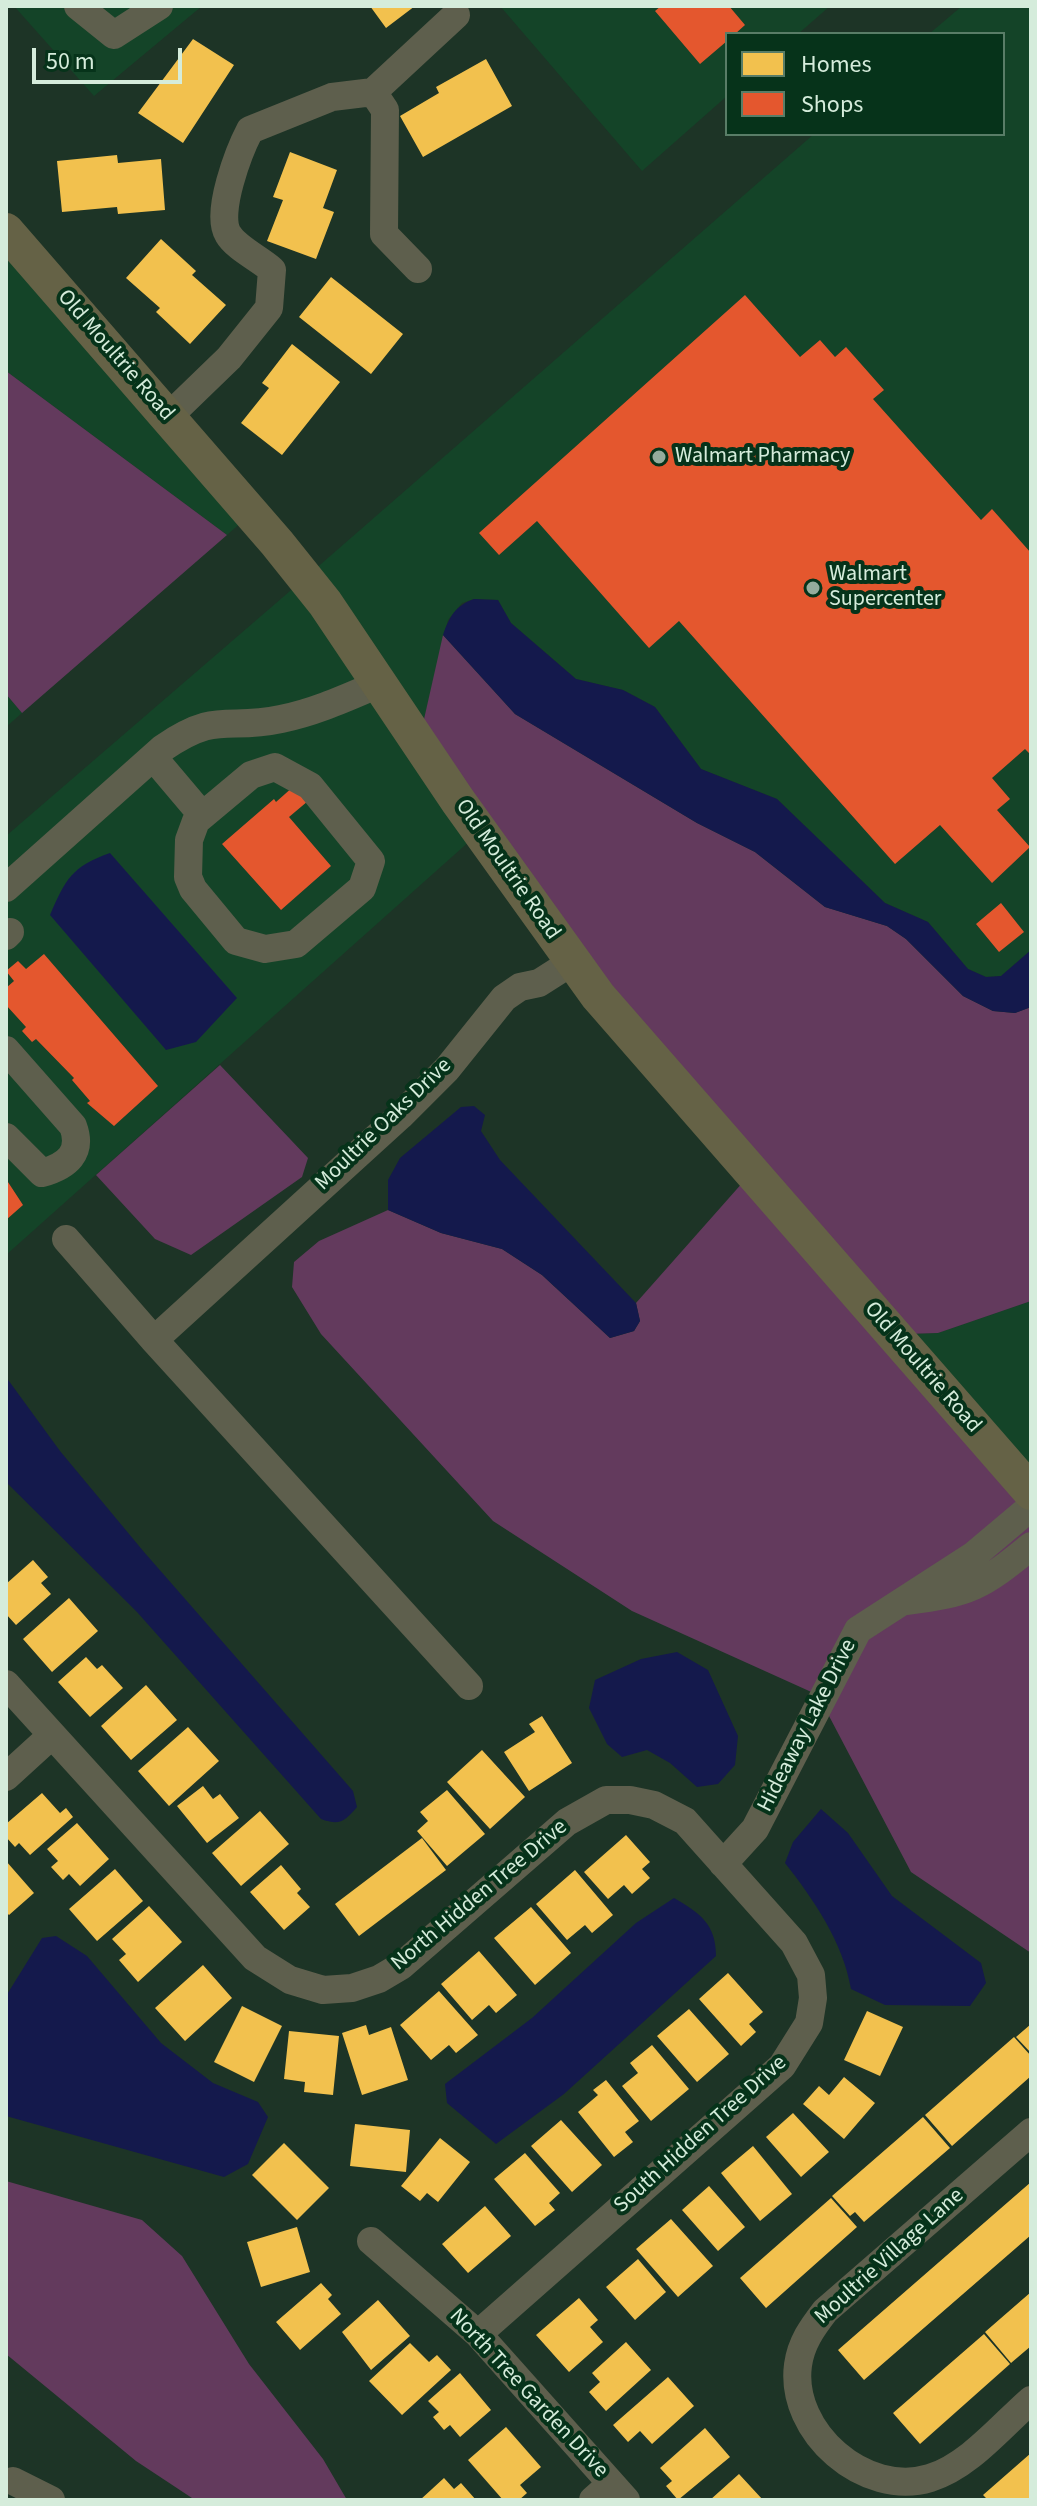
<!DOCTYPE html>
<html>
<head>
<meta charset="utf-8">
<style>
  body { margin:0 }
  #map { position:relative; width:1037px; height:2506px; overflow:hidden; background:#1d3426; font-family:"Source Sans 3",sans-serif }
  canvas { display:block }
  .frame { position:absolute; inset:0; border:8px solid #d5ecdb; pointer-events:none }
  .legend { position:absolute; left:725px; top:32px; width:280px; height:104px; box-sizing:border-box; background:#06331a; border:2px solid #597d67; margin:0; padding:10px 14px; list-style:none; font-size:24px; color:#d5ecdb }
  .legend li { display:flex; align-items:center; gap:16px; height:40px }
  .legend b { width:40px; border:2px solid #597d67 }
  .scale { position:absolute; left:32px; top:48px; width:150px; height:36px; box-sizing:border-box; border:4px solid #d5ecdb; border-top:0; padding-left:10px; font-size:24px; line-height:28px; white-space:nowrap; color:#d5ecdb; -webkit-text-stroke:6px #06331a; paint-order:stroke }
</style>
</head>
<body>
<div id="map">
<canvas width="1037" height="2506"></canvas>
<div class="frame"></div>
<ul class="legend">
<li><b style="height:22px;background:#f2c14e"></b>Homes</li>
<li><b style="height:22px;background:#e4572e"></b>Shops</li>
</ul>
<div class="scale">50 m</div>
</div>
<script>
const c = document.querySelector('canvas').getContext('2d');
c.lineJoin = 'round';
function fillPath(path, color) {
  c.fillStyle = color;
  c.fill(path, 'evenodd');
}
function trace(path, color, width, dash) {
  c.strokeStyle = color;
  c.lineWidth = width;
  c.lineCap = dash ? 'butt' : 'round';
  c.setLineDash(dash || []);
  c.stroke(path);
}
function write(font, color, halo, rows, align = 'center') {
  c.font = font + ' "Source Sans 3",sans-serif';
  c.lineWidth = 8;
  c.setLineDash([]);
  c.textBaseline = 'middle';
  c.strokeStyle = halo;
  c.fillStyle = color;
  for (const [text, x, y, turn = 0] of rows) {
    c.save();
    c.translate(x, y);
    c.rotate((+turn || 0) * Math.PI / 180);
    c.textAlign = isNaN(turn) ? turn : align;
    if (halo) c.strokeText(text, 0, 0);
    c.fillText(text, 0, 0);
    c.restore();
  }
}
const built = new Path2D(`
  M14,6H202L94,96Z
  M500,6H830L798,34H727V96L642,171Z
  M962,6H1031V950L1001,976L986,977L968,969L928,922L885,903L777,799L701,769L655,707L623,690L576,679L511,623L498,600L474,599L462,603L448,620L422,728L313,571L814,134H1003V34H929Z
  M6,246L244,520L227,535L6,371Z
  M297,585L472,839L6,1255V836Z
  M6,694L22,713L6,727Z
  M1031,1301V1477L906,1334L938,1333Z`);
const green = new Path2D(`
  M6,371L227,535L22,713L6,694Z
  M443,635L515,714L697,823L755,852L825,907L887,926L906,939L963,996L993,1011L1015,1013L1031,1007V1301L938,1333L906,1334L661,1055L422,728Z
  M220,1065L308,1158L302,1177L191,1255L155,1239L96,1175Z
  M744,1181L1031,1507V1953L911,1872L818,1695L632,1611L493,1521L321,1334L292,1287L294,1262L319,1241L388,1210L441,1233L502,1249L542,1275L610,1338L634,1331L640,1321L636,1303Z
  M6,2181L142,2220L182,2256L249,2364L323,2459L347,2500H195L136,2461L6,2354Z`);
const water = new Path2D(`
  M474,599L498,600L511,623L576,679L623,690L655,707L701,769L777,799L885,903L928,922L968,969L986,977L1001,976L1031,950V1007L1015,1013L993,1011L963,996L906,939L887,926L825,907L755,852L697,823L515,714L443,635C449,617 456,605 474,599Z
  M110,853L237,998L196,1042L166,1050L50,915C66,879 71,867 110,853Z
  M474,1106L485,1115L481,1131L500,1160L636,1303L640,1321L634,1331L610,1338L542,1275L502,1249L441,1233L388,1210V1180L400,1158L461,1107Z
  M6,1377L60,1451L144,1552L353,1791L357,1807C345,1821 340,1826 321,1819L137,1612L6,1482Z
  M677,1652L708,1670L738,1736L735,1765L718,1784L697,1787L670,1763L647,1750L622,1757L607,1744L589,1708L595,1680L641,1659Z
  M821,1809L848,1833L892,1896L981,1963L986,1983L970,2006L885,2005L851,1989C843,1942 814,1900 785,1863L793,1842Z
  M674,1898C700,1913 716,1924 716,1956L564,2094L496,2144L447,2103L445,2084L532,2018L636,1923Z
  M56,1936L87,1956L161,2043L213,2083L258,2102L268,2117L248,2164L224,2177L6,2116V1996L42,1938Z`);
const homes = new Path2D(`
  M370,6H415L386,28Z
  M193,39L234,65L183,143L138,113Z
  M486,59L512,106L423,157L400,116L439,93L436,87Z
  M290,152L337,170L323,208L334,212L316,259L267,241L283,200L273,197Z
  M117,155L118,163L161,159L165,210L118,214L117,207L62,212L57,161Z
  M161,239L196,271L192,275L226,305L190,344L156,312L160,308L126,278Z
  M331,277L403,334L371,374L299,317Z
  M292,344L340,382L282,455L241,423L269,388L262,383Z
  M33,1560L48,1577L41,1583L51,1594L16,1625L6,1614V1584Z
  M69,1598L98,1631L52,1672L23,1639Z
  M86,1657L97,1669L102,1665L123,1688L90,1717L58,1682Z
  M146,1685L177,1720L131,1760L101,1726Z
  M542,1716L572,1763L529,1791L504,1752L535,1732L529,1724Z
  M188,1727L219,1761L169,1806L138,1771Z
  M482,1750L525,1797L490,1829L447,1782Z
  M203,1786L213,1799L220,1794L239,1818L207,1843L177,1806Z
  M447,1790L485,1834L447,1866L417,1831L428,1821L420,1812Z
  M42,1793L60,1813L66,1808L73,1817L30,1855L19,1843L15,1847L6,1837V1824Z
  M260,1811L289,1844L241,1886L212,1853Z
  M77,1823L109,1859L80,1886L69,1874L63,1880L51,1867L58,1861L47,1849Z
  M626,1835L650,1862L642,1869L650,1878L632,1894L624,1885L608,1899L584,1872Z
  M422,1838L446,1870L359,1936L335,1904Z
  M6,1861L34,1893L9,1915L6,1912Z
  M281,1865L301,1889L297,1893L310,1907L284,1930L250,1892Z
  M115,1869L143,1901L97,1941L69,1909Z
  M575,1870L613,1915L592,1933L585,1925L567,1940L536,1904Z
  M149,1906L182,1942L138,1982L119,1960L126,1954L112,1939Z
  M531,1907L571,1953L535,1985L494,1938Z
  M479,1951L517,1995L496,2013L489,2005L472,2020L441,1984Z
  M203,1965L232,1998L185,2041L155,2008Z
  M728,1973L763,2012L749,2024L756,2032L741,2046L699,1999Z
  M439,1991L478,2035L456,2053L449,2045L431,2060L400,2025Z
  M242,2006L282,2026L254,2082L214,2062Z
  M689,2009L729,2054L697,2082L657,2036Z
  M867,2011L903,2027L880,2076L844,2060Z
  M1031,2024V2053L1016,2037Z
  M366,2025L369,2035L391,2027L408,2080L362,2095L342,2033Z
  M289,2031L339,2036L333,2095L304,2092L305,2082L284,2079Z
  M1014,2037L1031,2056V2076L952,2146L925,2115Z
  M652,2045L689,2089L651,2121L622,2086L638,2073L630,2063Z
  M844,2077L875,2103L844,2139L803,2104L819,2086L829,2095Z
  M606,2080L639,2121L625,2132L633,2142L614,2157L578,2112L598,2095L593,2090Z
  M793,2113L829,2152L801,2177L766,2137Z
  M923,2117L950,2148L864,2222L855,2212L850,2216L832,2196Z
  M561,2120L602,2165L572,2192L531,2146Z
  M355,2124L410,2130L406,2172L350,2166Z
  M440,2138L470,2162L438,2202L427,2193L420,2201L401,2186Z
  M284,2143L329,2188L297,2220L252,2175Z
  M753,2146L792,2194L760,2221L721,2173Z
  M525,2153L560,2193L549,2203L555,2210L535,2226L494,2179Z
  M1031,2182V2235L864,2380L838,2350Z
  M709,2186L745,2227L718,2251L682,2210Z
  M831,2198L857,2227L766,2308L740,2278Z
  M485,2206L511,2236L468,2273L442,2244Z
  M671,2219L713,2266L678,2297L636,2249Z
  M297,2227L310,2272L261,2287L247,2242Z
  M638,2259L666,2292L635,2320L606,2287Z
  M321,2283L332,2295L328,2299L341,2314L300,2350L276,2322Z
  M1031,2292V2346L1011,2363L985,2332Z
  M579,2298L598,2320L590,2327L603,2342L569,2372L536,2335Z
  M378,2300L410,2336L371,2370L342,2332Z
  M984,2334L1010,2364L920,2444L893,2413Z
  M626,2342L651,2370L606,2411L589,2392L600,2382L592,2373Z
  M410,2343L429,2362L437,2355L451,2370L402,2415L369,2381Z
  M460,2373L491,2410L460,2437L450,2425L444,2430L433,2417L439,2412L428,2401Z
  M668,2377L694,2406L652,2444L640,2431L628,2442L613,2425Z
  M506,2427L541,2467L520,2485L527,2493L519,2500H503L468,2460Z
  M705,2428L730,2457L678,2500L666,2486L672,2481L660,2468Z
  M1031,2453V2500H988L983,2495Z
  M739,2474L763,2500H710Z
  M444,2478L454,2489L461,2483L476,2500H420Z`);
const shops = new Path2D(`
  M661,6H729L745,25L735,34H727V41L700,64L655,11Z
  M745,295L800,357L820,340L835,357L846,347L884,390L873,399L981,520L992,509L1031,553V755L1025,749L992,778L1010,799L997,810L1030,847L992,883L940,825L895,864L679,621L649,648L537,521L499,555L479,533Z
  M294,786L308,801L289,817L331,866L281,910L222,844L274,799L276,802Z
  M1001,903L1024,932L999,952L976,924Z
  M44,954L158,1086L114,1126L87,1103L90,1101L72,1080L74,1078L36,1039L32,1042L22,1031L26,1027L6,1005V988L14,981L6,971L18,961L26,969Z
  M6,1179L23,1205L6,1220Z`);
const minor = new Path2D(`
  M78,6L114,35L159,6
  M373,92L456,15
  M168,417L229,358L269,308L272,270C260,259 236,248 228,234C215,213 239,151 250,130L332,97L373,92L385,110L384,234L418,269
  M153,757L202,815
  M275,767L310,786L371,861L362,888L296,944L265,949L236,941L193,889L188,877L189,840L196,821L251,775Z
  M6,888L163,748C219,710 226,731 281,719C316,712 348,697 381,683
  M6,936L10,932
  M6,1050L73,1126C83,1153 67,1166 42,1173L6,1137
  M66,1239L154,1340
  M906,1601C970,1593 981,1587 1031,1546
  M6,1684L255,1958L290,1980L323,1990L352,1988L379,1979L401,1966L567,1822L606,1800H630L654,1805L685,1821L794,1943L811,1975L813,1998L809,2023L782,2066L478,2334
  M469,1686L154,1340L400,1116L447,1069L504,998L520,987L539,983L572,962
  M6,1777L52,1735
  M723,1864L755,1829L858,1630L974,1555L1031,1507
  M1031,2132L825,2311C812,2328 801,2343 798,2365C789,2432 865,2498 930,2478C969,2466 1001,2426 1031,2400
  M371,2241L478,2334L626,2500
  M13,2481L51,2500
  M593,2500L611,2484`);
const major = new Path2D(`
  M6,231L277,543L325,603L458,801L598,996L1031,1492`);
const markers = [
  [659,457,8,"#95ac9c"],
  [813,588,8,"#95ac9c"]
];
const streetNames = [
  ["Old Moultrie Road",115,356,49],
  ["Old Moultrie Road",507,870,55],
  ["Moultrie Oaks Drive",384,1125,-44],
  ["Old Moultrie Road",922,1368,49],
  ["Hideaway Lake Drive",808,1726,-63],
  ["North Hidden Tree Drive",480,1896,-40],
  ["South Hidden Tree Drive",701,2135,-42],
  ["Moultrie Village Lane",890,2257,-42],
  ["North Tree Garden Drive",528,2394,47]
];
const poiNames = [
  ["Walmart Pharmacy",675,457],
  ["Walmart",829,575],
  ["Supercenter",829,600]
];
fillPath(built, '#144428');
fillPath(green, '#633a5d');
fillPath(water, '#14194c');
fillPath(homes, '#f2c14e');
fillPath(shops, '#e4572e');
trace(minor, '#5e5f4d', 28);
trace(major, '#656246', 36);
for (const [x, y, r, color] of markers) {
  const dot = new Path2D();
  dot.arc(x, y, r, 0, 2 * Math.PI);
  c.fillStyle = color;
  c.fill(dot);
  trace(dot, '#06331a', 3);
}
write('22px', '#d5ecdb', '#06331a', streetNames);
write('22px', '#d5ecdb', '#06331a', poiNames, 'left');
</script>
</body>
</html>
